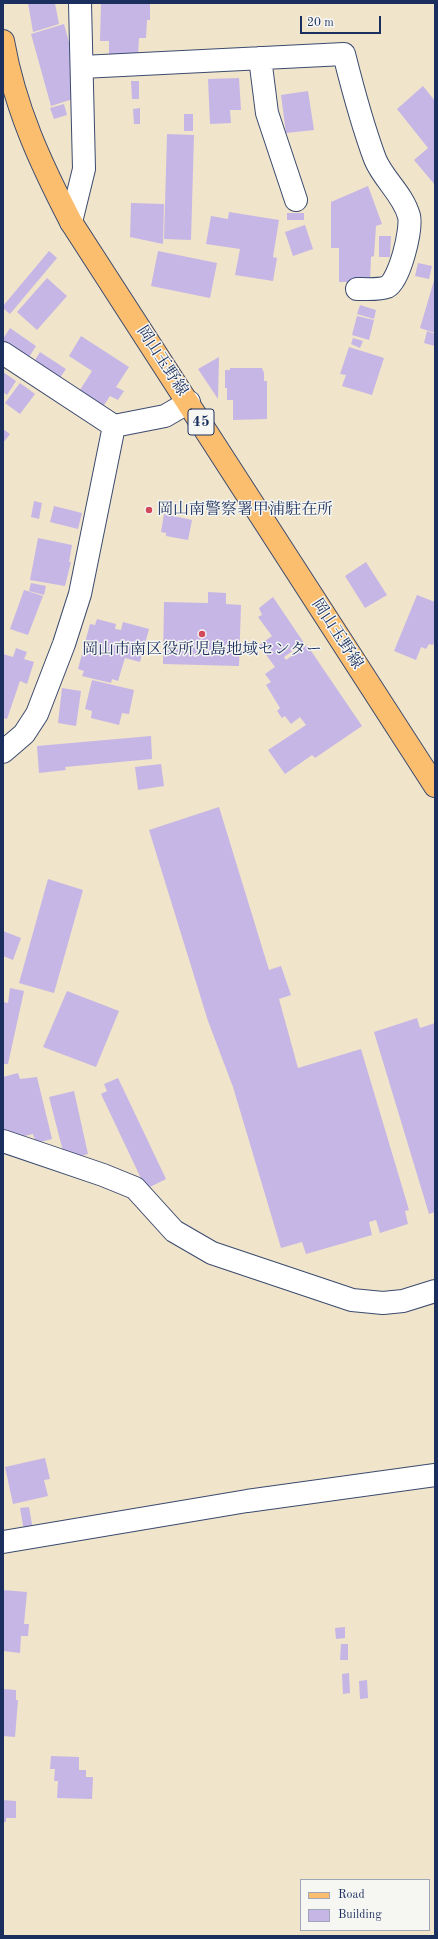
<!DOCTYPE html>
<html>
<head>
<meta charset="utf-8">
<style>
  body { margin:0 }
  #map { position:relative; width:438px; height:1939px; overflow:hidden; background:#f0e4ca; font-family:"Old Standard TT",serif }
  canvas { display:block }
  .frame { position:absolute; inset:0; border:4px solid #1b2f5e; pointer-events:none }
  .legend { position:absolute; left:300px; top:1879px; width:130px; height:52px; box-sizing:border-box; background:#f6f6f2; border:1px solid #9ea6b7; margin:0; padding:5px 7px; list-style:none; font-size:12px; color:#1b2f5e }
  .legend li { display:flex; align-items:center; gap:8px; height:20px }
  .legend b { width:20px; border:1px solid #9ea6b7 }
  .scale { position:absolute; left:300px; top:16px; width:81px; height:18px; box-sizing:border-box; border:2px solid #1b2f5e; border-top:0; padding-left:5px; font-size:12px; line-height:14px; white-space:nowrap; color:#1b2f5e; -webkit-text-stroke:3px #f6f6f2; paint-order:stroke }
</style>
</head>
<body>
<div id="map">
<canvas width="438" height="1939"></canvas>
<div class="frame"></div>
<ul class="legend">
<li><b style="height:5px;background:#fbbe6e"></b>Road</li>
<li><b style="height:11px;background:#c6b6e6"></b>Building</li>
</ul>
<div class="scale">20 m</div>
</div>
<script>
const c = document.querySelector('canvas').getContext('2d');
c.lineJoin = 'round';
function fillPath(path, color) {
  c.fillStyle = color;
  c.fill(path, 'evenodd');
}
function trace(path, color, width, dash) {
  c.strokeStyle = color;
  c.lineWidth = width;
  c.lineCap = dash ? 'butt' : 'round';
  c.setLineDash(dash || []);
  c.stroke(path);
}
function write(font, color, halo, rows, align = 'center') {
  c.font = font + ' "Old Standard TT","Noto Serif JP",serif';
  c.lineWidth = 3;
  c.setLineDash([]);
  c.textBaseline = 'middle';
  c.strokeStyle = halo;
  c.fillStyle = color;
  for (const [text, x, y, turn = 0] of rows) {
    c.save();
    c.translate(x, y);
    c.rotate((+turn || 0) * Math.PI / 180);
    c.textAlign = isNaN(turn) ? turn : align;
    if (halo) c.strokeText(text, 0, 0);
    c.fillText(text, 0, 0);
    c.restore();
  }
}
const building = new Path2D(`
  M28,3H55L59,24L33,32Z
  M101,3H150V20H147L146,38H139L138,55L109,54V41H100Z
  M64,24L75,64L76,98L51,106L31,34Z
  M239,78L241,110H230L231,123L210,124L208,79Z
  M131,81H139V99H132Z
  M423,86L435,101V185L414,160L428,148L397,109Z
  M308,91L314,130L286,133L281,95Z
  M64,104L67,115L54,119L50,108Z
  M140,108V124H134L133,109Z
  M184,114H193V131H184Z
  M167,134L194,135L191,240L164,239Z
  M368,186L382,224L376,226L374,256L371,257L370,282H339V248H331V202Z
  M131,203L164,204L163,244L130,237Z
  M229,212L279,220L273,257L277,258L273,281L235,275L240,249L206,244L211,216L228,219Z
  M287,213H304V220H287Z
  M305,225L313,249L293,256L285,232Z
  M379,236H391L390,257H379Z
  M49,251L57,258L10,314L3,308V306Z
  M158,251L217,263L210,298L151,286Z
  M418,263L432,266L429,279L415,276Z
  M435,277V333L420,328Z
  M47,278L67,296L37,330L17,312Z
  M360,305L376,310L374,319L357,314Z
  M357,316L374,320L369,340L352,335Z
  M10,328L36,346L26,362L3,347V339Z
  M427,331L435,334V346L424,343Z
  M81,336L129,367L116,387L124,391L118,400L110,396L102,408L78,393L92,371L69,356Z
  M353,338L363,341L360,348L351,344Z
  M349,347L384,358L372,395L342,386L346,375L340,374Z
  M40,352L66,369L57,382L32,365Z
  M219,357L218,399L198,369Z
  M230,368H262L263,371L264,372V381H267V419L233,420V400H227V388H225V370H230Z
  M3,372L16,381L7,395L3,392Z
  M20,383L35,394L20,414L5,403Z
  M3,429L10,434L3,443Z
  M34,501L42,503L39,519L31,517Z
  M54,506L82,513L78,529L50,522Z
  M164,514L192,520L188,540L166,536V533L161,532Z
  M38,538L72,545L69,562H71L65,586L30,580Z
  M366,562L387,595L365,608L345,576Z
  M31,583L46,586L44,595L29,591Z
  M24,590L43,596L28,635L10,629Z
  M208,592L226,593V604L241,605L239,666L163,664L164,602L208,603Z
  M417,595L435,602V640L433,645L429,644L426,649L421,647L416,660L394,651Z
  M273,597L304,643L284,657L286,660L307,645L362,726L315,758L312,755L285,774L268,750L306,725L300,717L291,724L285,716L282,718L277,711L280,708L266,685L271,682L265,674L275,667L259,645L272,636L258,617L262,615L259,608Z
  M97,619L116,624L115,629L121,630L123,622L149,629L140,662L125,658L118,681L112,679L111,683L82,676L84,671L78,669L90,624L95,625Z
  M16,648L27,652L24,659L34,662L27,684L20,681L7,719L3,718V654L13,657Z
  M92,680L134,690L129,714L122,713L119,725L91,718L92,711L85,709Z
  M62,688L81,691L76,726L58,723Z
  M151,736L152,759L65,767L66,770L39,773L37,746Z
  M161,764L164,786L138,790L135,767Z
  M219,807L269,970L281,966L291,995L279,999L298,1068L361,1049L409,1210L405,1211L408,1224L380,1233L376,1220L369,1222L372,1235L306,1254L302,1242L281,1248L233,1087L208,1021L149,830Z
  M48,879L83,890L54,993L19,983Z
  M3,931L21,938L13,960L3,956Z
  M10,988L24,991L8,1064H3V1002L8,1003Z
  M67,991L119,1011L96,1067L43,1047Z
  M417,1018L420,1028L435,1023V1212L429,1214L374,1032Z
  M18,1073L20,1079L37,1077L52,1139L36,1143L33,1134L20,1137L19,1135L3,1129V1077Z
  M118,1078L166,1179L146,1189L101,1094L107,1091L104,1084Z
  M74,1091L88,1154L74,1158L64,1155L49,1097Z
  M45,1458L50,1479L44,1480L48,1496L13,1504L5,1467Z
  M29,1507L33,1530L24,1531L20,1508Z
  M3,1590L27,1592L24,1624H29L28,1636H21L20,1653L3,1651Z
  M345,1627V1638L336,1639L335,1628Z
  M341,1644H348V1660H340Z
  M349,1673L350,1693L343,1694L342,1674Z
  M367,1680L368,1698L360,1699L359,1681Z
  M3,1689L16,1690V1700H18L15,1737L3,1736Z
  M51,1756L79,1757V1770H86V1777H93L92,1799L57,1798L58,1781H54L55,1769H50Z
  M3,1800L16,1801V1818H6V1822H3Z`);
const minor = new Path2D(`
  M260,58L267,113L296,200
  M82,67L344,54C353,90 362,124 375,159C383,179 403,194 409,216C412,229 400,280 387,287C380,290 365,289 357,289
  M71,222L84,169L80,3
  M3,353L114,426L165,416L189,402
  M3,752L24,734L37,714L64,644L80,594L114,426
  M3,1141L103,1175L135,1188L174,1231L212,1253L352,1300L383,1303L403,1301L435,1291
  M3,1542L247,1501L435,1475`);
const major = new Path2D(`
  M3,41C15,108 40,162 71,222L435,786`);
const markers = [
  [149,510,4,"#d1495b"],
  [202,634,4,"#d1495b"]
];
const shields = [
  [201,422,26]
];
const shieldNames = [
  ["45",201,422]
];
const streetNames = [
  ["岡山玉野線",162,361,57],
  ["岡山玉野線",337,634,57]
];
const poiNames = [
  ["岡山南警察署甲浦駐在所",157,510],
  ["岡山市南区役所児島地域センター",202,650,"center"]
];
fillPath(building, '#c6b6e6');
trace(minor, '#3b4a6e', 24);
trace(major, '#3b4a6e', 24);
trace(minor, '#fff', 22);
trace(major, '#fbbe6e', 22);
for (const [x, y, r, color] of markers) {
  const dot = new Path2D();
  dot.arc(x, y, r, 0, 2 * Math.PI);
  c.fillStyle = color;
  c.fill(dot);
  trace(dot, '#f6f6f2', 1.5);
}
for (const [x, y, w] of shields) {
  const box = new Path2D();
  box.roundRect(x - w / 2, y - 13, w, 26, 3);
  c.fillStyle = '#f6f6f2';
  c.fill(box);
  trace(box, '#1b2f5e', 1);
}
write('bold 15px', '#1b2f5e', null, shieldNames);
write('16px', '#1b2f5e', '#f6f6f2', streetNames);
write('16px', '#1b2f5e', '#f6f6f2', poiNames, 'left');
</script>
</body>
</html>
